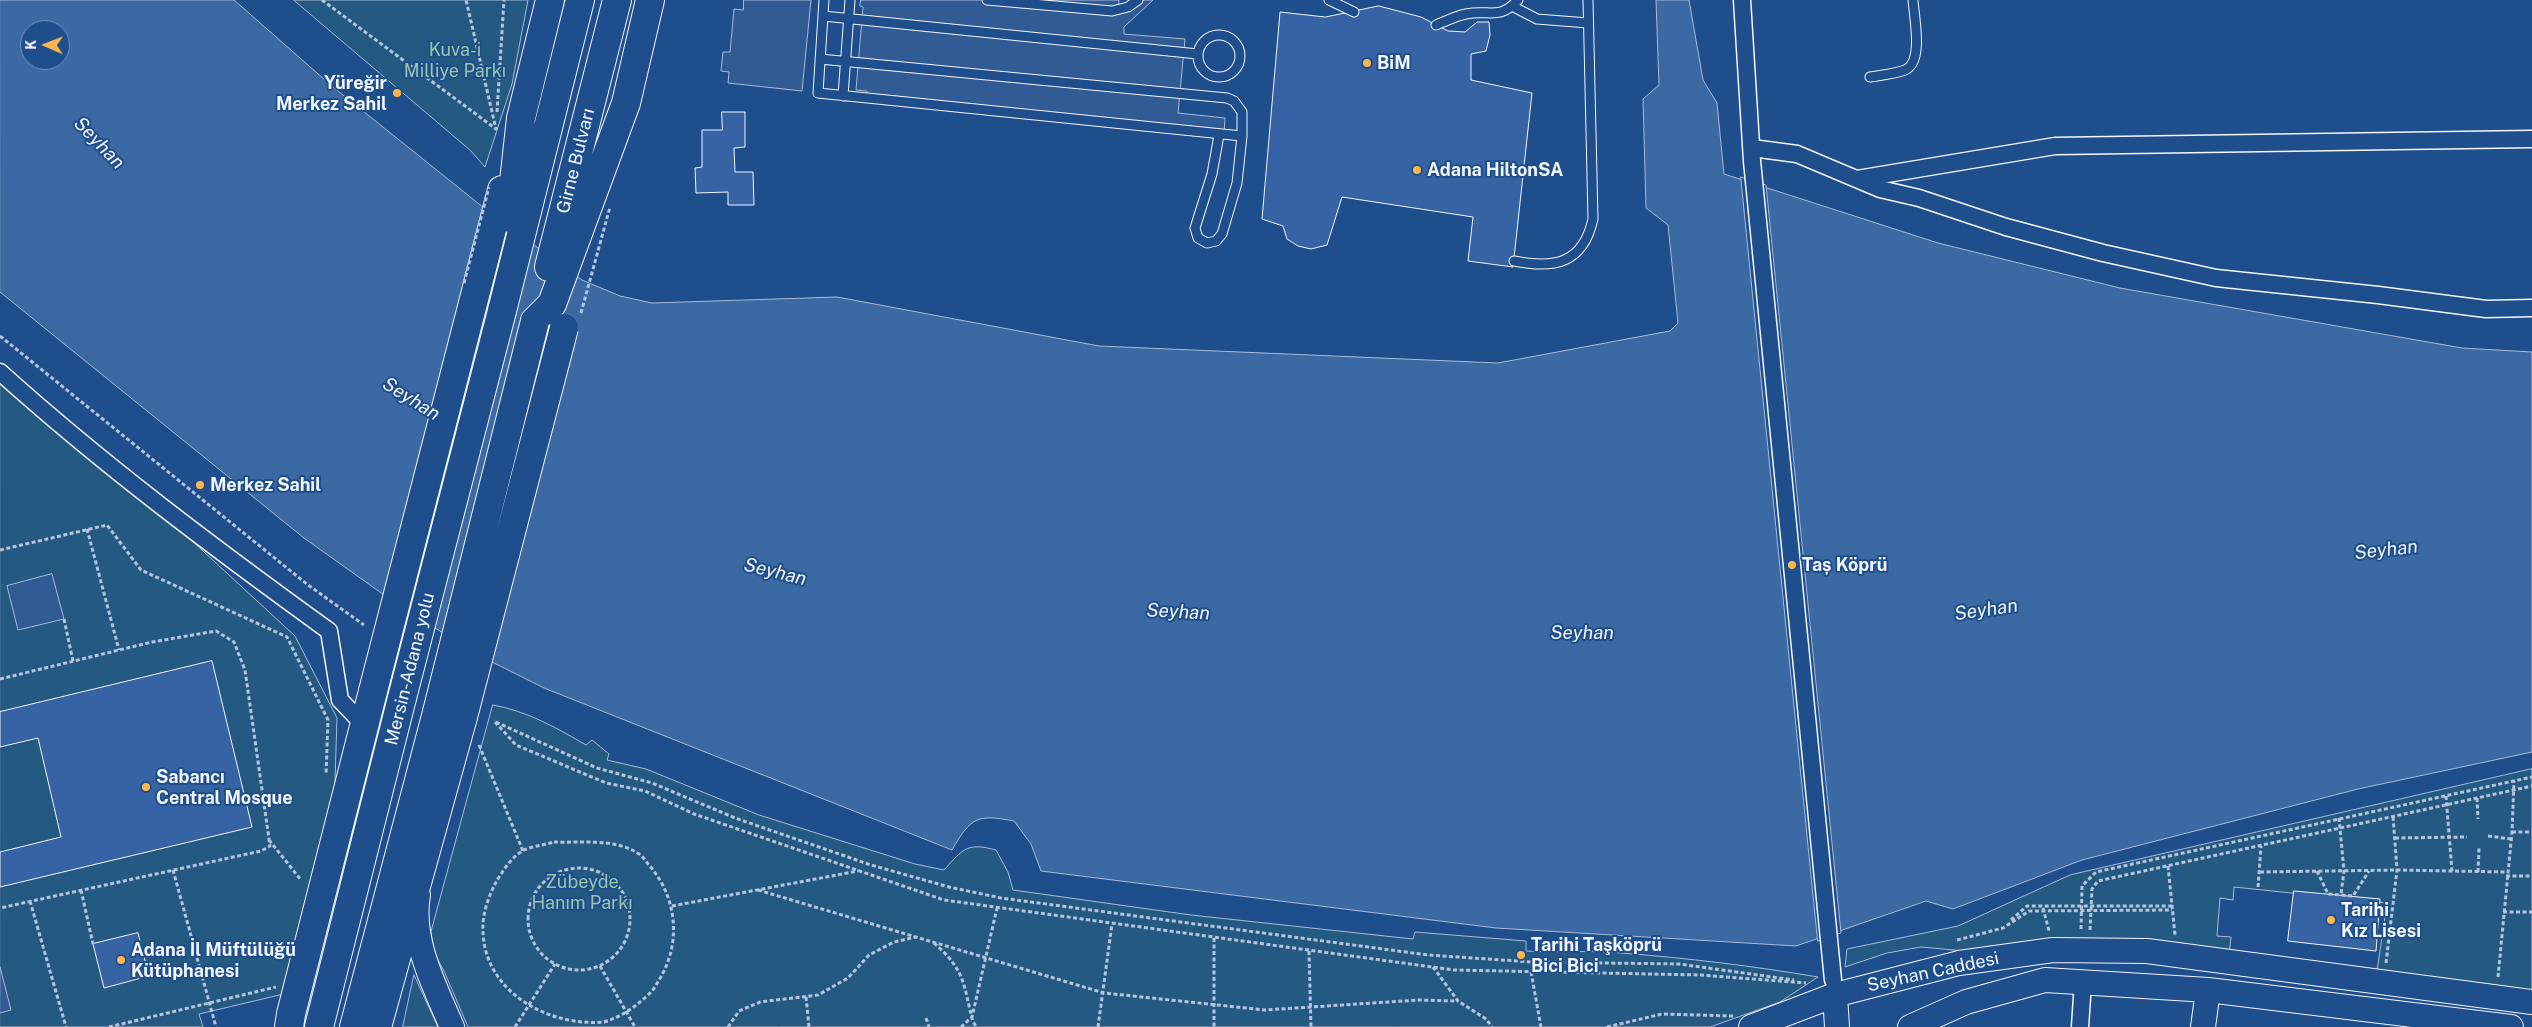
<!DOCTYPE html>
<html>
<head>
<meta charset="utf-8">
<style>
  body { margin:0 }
  #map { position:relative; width:2532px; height:1027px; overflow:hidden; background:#1f4e8c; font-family:"Public Sans",sans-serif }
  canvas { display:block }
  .north { position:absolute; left:20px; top:20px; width:50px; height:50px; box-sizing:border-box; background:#1f4e8c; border:1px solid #7391ba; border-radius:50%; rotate:271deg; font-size:14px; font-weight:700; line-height:20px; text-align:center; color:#f2f6ff }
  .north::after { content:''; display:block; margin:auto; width:18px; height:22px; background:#ffb74d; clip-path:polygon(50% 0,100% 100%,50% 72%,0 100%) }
</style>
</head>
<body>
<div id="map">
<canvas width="2532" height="1027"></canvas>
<div class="north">K</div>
</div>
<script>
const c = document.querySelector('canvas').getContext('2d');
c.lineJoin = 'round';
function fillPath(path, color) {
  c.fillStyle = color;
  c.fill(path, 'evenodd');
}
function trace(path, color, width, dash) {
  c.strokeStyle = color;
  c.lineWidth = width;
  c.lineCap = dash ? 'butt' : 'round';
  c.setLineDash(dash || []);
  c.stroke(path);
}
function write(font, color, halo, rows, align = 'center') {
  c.font = font + ' "Public Sans",sans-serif';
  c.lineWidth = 4;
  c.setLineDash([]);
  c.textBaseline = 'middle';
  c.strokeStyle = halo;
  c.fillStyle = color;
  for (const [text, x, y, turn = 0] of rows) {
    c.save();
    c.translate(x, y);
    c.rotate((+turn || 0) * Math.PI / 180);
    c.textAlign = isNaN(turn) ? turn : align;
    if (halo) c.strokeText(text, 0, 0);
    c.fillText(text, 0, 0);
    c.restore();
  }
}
const green = new Path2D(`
  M294,0H528L512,84L485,167L471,151Z
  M0,382L150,502L295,636L337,718L334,812L288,993L199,1014L203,1027H0Z
  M493,705C527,711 557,728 586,745L592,740L609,754L607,760L646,769L759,815L915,864L944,870C963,849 967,842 996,850L1008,872L1013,890L1191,915L1413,939L1415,932L1526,941V951C1558,953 1590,950 1621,953C1687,958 1753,966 1818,977L1780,1002L1710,1027H468L444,971L434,953L431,932Z
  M2532,769V991L2377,971L2387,903L2234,887L2233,900L2220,898L2217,936L2231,937L2229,956L1965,951L1921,947L1887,953L1845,967L1847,949L1958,926L2070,875Z
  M414,975L438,1027H403Z`);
const parking = new Path2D(`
  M744,0H811L802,91L728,83L729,72L721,71L723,52H730L734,9L743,10Z
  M861,0H1119L1118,12L1132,0H1153L1124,27V34L1185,39L1178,113L1225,118L1224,133L866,101L867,91L856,90L863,7L860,6Z
  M52,574L64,619L18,630L7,586Z
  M0,967L11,1010L0,1013Z`);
const water = new Path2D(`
  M0,0H234L333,87L489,212L582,280L620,296L652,303L837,297L1099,346L1498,363L1670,331L1678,323L1668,225L1646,208L1643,99L1659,85L1656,0H1689L1703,80L1717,103L1724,174L1938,243L2120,288L2462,348L2532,352V752L2358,789L2082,860L1953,909L1926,901L1796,946L1496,928L1041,871L1031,844L1014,821C977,814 971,817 952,850L544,688L482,657L401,607L304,538L0,292ZM30,30H60V60H30Z`);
const pier = new Path2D(`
  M1741,177L1766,185L1841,933L1818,941Z`);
const building = new Path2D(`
  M1379,6L1421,17L1448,31L1465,32L1477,22H1489L1490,35L1486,51L1471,54V80L1532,93L1513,267L1468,261L1473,217L1342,197L1327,245L1311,249L1298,246L1287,239L1283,226L1262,219L1280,12L1325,17Z
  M722,112H745V147L734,148L735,172H753L754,205H728V192L696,193L695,168L702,167V130H722Z
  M212,661L252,827L0,887V852L61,837L38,738L0,747V712Z
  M2294,891L2380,899L2376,951L2288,941Z
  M138,933L149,976L104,988L93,944Z`);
const path = new Path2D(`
  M322,0L496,129L466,0
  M497,112L504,0
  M0,336L308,585L364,625
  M87,529L119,650
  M0,550L107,525L141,570L287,637L328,720L326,775
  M64,619L73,661
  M0,679L152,642L216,631L234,642L245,670L270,846L261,851L0,908
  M495,722L516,745L606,783L645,791L694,814L944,900L1454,970L1701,975L1806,983
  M496,722L597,768L652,783L735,818L871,865L949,887L1001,898L1428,955L1532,962L1679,964L1794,980
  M479,745L523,851
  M2446,796L2452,871
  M2477,798L2478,819
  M2339,818L2344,871L2341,894
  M2512,832H2532
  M2488,836L2511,839
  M2395,838L2467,837
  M269,840L301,880
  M554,842C580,843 616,838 639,854C643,856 646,862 649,865C677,897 682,943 659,980C656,985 653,991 648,995C635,1007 621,1017 604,1022C546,1027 484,990 483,931C482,915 488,898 495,884C501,873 512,856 524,850C533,846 544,845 554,842Z
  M2168,866L2175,935
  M528 919a51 51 0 1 1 102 0a51 51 0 1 1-102 0Z
  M173,870L216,1027
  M2317,871L2328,894L2353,896L2369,871
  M2260,872L2397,870L2507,872
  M2478,872L2479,848
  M2506,876H2532
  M2258,887L2261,846
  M81,890L93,944
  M758,890L1104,993L1265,1010L1419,1000L1458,1001
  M30,901L66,1027
  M672,906L858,871
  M2043,908L2049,931
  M2503,912H2532
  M2011,920L2027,906H2172
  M2081,929L2082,886L2096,872L2532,777
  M2090,930L2092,889L2098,881L2532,786
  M1214,938V1027
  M1957,940L2003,928L2029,911L2172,910
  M934,943C966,971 963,984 973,1022L977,1027
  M1309,951L1311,1027
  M2386,963L2397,870L2393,816
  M600,966L635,1027
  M1433,967L1458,1001L1486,1019L1492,1027
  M1531,972L1541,1027
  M2498,977L2512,832L2514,781
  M806,997L809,1027
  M926,1018L929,1027
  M109,1027L276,987
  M515,1027L555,964
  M728,1027L739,1011L760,1002L818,995L848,978L869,955L894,942L916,937
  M961,1027L972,1017L997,908
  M1098,1027L1112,924
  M1607,1027L1662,1014L1733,1016`);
const lane = new Path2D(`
  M824,0L818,93L1242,136
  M987,0L1112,11L1128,7L1138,0
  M1329,0L1354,12
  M1512,6L1537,19L1588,23
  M823,16L1198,54
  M1436,25C1446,21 1456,16 1466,14C1489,9 1499,21 1518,0
  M1198 56a21 21 0 1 1 42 0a21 21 0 1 1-42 0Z
  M820,59L1227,98L1234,101L1242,112V136L1237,183L1222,234L1216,241L1207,243L1198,238L1195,228L1212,174L1219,135
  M1870,77C1881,75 1895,74 1905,70C1924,62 1914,17 1913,0
  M843,96L850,0
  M1514,261C1554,269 1583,264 1593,219L1588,0`);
const street = new Path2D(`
  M1742,0L1752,161L1833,980
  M1752,148L1797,154L1880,189L1919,198L2006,227L2103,253L2216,278L2378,295L2486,309L2532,308
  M1857,179L2055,146L2532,139
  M0,372C103,465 217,550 329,631L340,700L365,726
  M2080,1027L2083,982`);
const secondary = new Path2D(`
  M418,895C410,940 435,987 452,1027
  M1835,995L1837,1027
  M1751,1027L1835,995L1959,963L2053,950L2147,951L2532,1002
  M1910,1027L1966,1002L2045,980L2208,990L2511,1027
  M2203,1027L2208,990`);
const highway = new Path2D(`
  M510,218L521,118L550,0
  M549,267L617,0
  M473,303L502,190
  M502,311L580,0
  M535,321L552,304L626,103L650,0
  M289,1027L291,1014L373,691
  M319,1027L402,698
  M354,1027L437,712
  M377,1027L463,717`);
const pathBridge = new Path2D(`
  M464,283L489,187
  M581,313L610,207`);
const highwayBridge = new Path2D(`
  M373,691L473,303
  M402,698L502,311
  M437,712L535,321
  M463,717L564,328`);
const markers = [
  [1367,63,5,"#ffb74d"],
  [397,93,5,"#ffb74d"],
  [1417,170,5,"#ffb74d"],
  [200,485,5,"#ffb74d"],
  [1792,565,5,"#ffb74d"],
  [146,787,5,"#ffb74d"],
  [2331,920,5,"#ffb74d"],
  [1521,955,5,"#ffb74d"],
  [121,960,5,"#ffb74d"]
];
const parkNames = [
  ["Kuva-i",455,50],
  ["Milliye Parkı",455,71],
  ["Zübeyde",582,882],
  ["Hanım Parkı",582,903]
];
const poiNames = [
  ["BiM",1377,63],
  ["Yüreğir",387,83,"right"],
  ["Merkez Sahil",387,104,"right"],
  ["Adana HiltonSA",1427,170],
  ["Merkez Sahil",210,485],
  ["Taș Köprü",1802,565],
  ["Sabancı",156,777],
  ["Central Mosque",156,798],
  ["Tarihi",2341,910],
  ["Kız Lisesi",2341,931],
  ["Tarihi Taşköprü",1531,945],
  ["Bici Bici",1531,966],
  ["Adana İl Müftülüğü",131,950],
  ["Kütüphanesi",131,971]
];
const streetNames = [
  ["Girne Bulvarı",576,161,-76],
  ["Mersin-Adana yolu",410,669,-76],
  ["Seyhan Caddesi",1933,972,-12]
];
const waterNames = [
  ["Seyhan",99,143,46],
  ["Seyhan",411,399,32],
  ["Seyhan",2386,550,-6],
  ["Seyhan",775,572,14],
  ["Seyhan",1986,610,-8],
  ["Seyhan",1178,612,3],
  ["Seyhan",1582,633]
];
fillPath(green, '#245a82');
trace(green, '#a8bbd7', 1);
fillPath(parking, '#305b95');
trace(parking, '#a8bbd7', 1);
fillPath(water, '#3b69a3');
trace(water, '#a8bbd7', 1);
fillPath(pier, '#1f4e8c');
trace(pier, '#a8bbd7', 1);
fillPath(building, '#3563a3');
trace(building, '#f2f6ff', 1);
trace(lane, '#f2f6ff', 11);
trace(street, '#f2f6ff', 19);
trace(secondary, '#f2f6ff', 26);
trace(highway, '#f2f6ff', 30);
trace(path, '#b3c4dc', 3, [4, 2.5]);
trace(lane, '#1f4e8c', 9);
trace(street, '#1f4e8c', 16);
trace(secondary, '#1f4e8c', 24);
trace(highway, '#1f4e8c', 28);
trace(highwayBridge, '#f2f6ff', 30, []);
trace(pathBridge, '#b3c4dc', 3, [4, 2.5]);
trace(highwayBridge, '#1f4e8c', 28);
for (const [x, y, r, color] of markers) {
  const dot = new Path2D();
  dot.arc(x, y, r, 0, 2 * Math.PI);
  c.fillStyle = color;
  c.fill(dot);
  trace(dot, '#1f4e8c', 2);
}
write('18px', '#97c8a6', '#1f4e8c', parkNames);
write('bold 18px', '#f2f6ff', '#1f4e8c', poiNames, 'left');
write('18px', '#f2f6ff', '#1f4e8c', streetNames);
write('italic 19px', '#f2f6ff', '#1f4e8c', waterNames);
</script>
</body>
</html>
